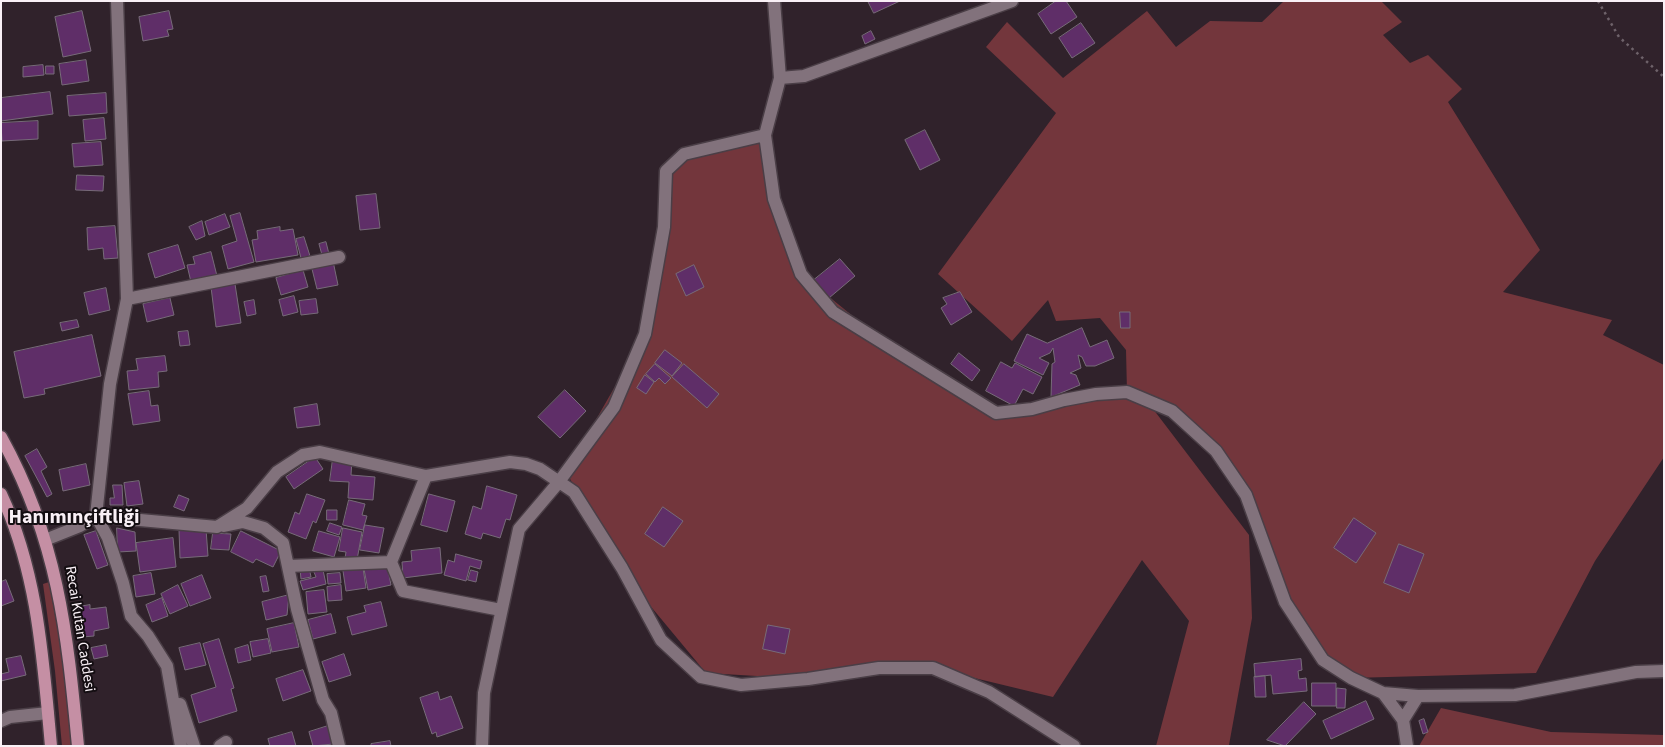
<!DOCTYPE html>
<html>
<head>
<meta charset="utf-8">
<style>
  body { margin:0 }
  #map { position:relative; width:1665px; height:747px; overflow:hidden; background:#30222b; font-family:"Source Sans 3",sans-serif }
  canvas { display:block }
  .frame { position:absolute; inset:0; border:2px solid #f9f0f6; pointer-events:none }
</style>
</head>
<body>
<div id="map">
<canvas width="1665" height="747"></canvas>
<div class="frame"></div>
</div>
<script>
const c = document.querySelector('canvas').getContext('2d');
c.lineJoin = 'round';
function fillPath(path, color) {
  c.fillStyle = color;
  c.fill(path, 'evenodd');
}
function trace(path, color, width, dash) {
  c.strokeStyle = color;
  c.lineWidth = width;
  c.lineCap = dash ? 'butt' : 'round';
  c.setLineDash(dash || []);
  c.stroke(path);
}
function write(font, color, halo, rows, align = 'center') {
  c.font = font + ' "Source Sans 3",sans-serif';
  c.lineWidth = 4;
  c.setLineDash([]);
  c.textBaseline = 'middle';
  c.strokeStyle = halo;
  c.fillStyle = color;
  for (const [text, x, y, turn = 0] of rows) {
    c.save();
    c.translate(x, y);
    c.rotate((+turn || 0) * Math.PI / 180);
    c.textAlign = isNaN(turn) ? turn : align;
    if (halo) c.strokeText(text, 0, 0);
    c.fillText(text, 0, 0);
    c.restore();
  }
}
const green = new Path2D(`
  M1284,1H1381L1402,22L1383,35L1410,63L1428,55L1462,89L1448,102L1540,250L1503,292L1612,320L1603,335L1664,365V457L1595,561L1536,673L1351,678L1315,648L1305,634L1246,495L1216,451L1172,411L1147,401L1249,535L1252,618L1229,745L1156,746L1189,621L1142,560L1053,697L933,668L808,679L706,673L628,579L566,472L645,334L674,163L765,135L780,215L801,274L902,356L996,413L1127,392L1126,350L1100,318L1056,321L1048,300L1012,341L938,274L1056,113L986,47L1007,22L1063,78L1147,11L1176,47L1210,21L1262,22Z
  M49,582L64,665L72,746H62L55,671L43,584Z
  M1441,708L1551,732L1664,735V746H1419Z`);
const building = new Path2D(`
  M868,1H900L874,13Z
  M1056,1H1066L1077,17L1051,34L1038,14Z
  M82,11L91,51L63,57L55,17Z
  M169,11L173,29L167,30L169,36L143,41L139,17Z
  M1081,23L1095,43L1072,58L1059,38Z
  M871,31L875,39L865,44L862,36Z
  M86,60L89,81L62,85L59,64Z
  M43,65L44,75L23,77V67Z
  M46,66H54V74H46Z
  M50,92L53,114L1,121V98Z
  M106,93L107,113L69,116L67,96Z
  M104,118L106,139L85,141L83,120Z
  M38,121V139L2,141L1,123Z
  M925,130L940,160L920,170L905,140Z
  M101,142L103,165L74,167L72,144Z
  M77,175L104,176L103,191L76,190Z
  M376,194L380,228L360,230L356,196Z
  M240,213L254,262L228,269L222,246L237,241L230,216Z
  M225,214L230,227L209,235L205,222Z
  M202,221L205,236L196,240L189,227Z
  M115,226L118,258L104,259L103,248L88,250L87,228Z
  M280,227V231L293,229L298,255L256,262L252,240L258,239L257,231Z
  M304,237L310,256L301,258L296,239Z
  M326,242L329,254L322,255L319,244Z
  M178,245L185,268L155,278L148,254Z
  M211,252L217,276L191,282L187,265L195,264L193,257Z
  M840,259L855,276L829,298L814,280Z
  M333,261L338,285L317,289L311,265Z
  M694,265L704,287L686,296L676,274Z
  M303,270L308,287L281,295L276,278Z
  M235,284L241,323L216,327L211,287Z
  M106,288L110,310L89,315L84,293Z
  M960,292L972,312L951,325L941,308L947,304L943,298Z
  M294,296L298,312L283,316L279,300Z
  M170,298L174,315L147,322L143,304Z
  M316,299L318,313L301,315L299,301Z
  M254,300L256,314L247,316L244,302Z
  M1120,312H1130V328H1121Z
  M77,320L79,327L62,331L60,323Z
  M1082,328L1090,347L1107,340L1114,358L1095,366H1086L1082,357L1078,355L1081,368L1070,373L1076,375L1080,385L1051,397L1052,364L1055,362L1053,348L1050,353L1039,358L1049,363L1043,375L1014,361L1027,334L1047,343Z
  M188,331L190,345L180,346L178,332Z
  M92,335L101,376L44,389L45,394L24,398L14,352Z
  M665,350L682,363L672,376L655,363Z
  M959,353L980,370L972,381L951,364Z
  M165,356L167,371L158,372L159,387L129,390L127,371L138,370L136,359Z
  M1001,362L1012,368L1015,363L1042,377L1033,394L1023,389L1014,406L986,391Z
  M655,364L671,378L665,384L659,378L655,382L646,374Z
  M684,364L719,394L707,408L672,377Z
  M645,375L654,382L646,394L637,388Z
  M565,390L586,411L560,438L538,417Z
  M149,391L151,406L158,405L160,421L133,425L128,394Z
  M317,404L320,425L297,428L294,408Z
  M37,449L47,467L41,471L52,494L47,497L25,456Z
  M315,457L323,469L294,489L286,477Z
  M333,459L352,460L351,475L375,477L373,500L348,498L349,482L330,481Z
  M86,464L90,485L63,491L59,470Z
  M139,481L143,504L127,506L124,483Z
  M113,485H122L123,505H110V498H114Z
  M487,486L517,495L510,520L506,519L500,538L483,533L481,539L465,534L473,506L481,509Z
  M307,494L325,500L316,523L313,521L306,539L288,532L295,512L299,514Z
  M429,494L455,501L447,532L421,525Z
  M179,495L189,499L184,511L174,507Z
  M349,500L365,504L362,515L367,516L363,530L343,525Z
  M663,507L683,521L664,547L645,534Z
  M327,510H337V520H327Z
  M1354,518L1376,533L1356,563L1334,548Z
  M330,523L342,527L339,535L327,531Z
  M365,525L384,528L379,553L360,550Z
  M117,528L135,532L136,551L118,552Z
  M343,528L362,532L357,560L345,558L346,552L339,551Z
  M206,529L208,556L180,558L179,530Z
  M96,531L108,565L97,569L84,535Z
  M241,531L281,551L273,567L256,559L253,563L231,552Z
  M319,531L340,537L334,557L313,551Z
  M213,533L231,534L229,550L211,549Z
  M173,538L176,567L140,572L136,543Z
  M1399,544L1424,554L1409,593L1384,583Z
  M440,548L442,573L403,578L402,562L412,561L411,551Z
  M456,554L482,561L480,569L470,566L466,581L444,575L448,560L454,562Z
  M387,564L391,585L368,590L364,569Z
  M309,567L311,577L301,579L300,569Z
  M363,568L366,588L346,591L343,571Z
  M323,570L326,584L303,590L300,581L316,577L314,572Z
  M471,570L478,572L476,582L468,580Z
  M151,573L155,594L136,597L133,576Z
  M340,573L341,583L328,584L327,574Z
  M202,575L211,598L190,606L181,584Z
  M266,576L269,591L263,592L260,577Z
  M6,580L14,601L1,606V582Z
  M178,585L188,606L170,614L161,594Z
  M341,585L342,600L328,601L327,587Z
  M324,590L327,612L308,614L306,592Z
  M289,595L287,615L266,620L262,602Z
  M162,598L168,616L152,622L146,605Z
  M381,602L387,626L352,635L347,617L366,612L364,606Z
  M90,605V609L106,607L109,628L94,631V636L82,637L78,607Z
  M331,614L336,633L313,639L308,620Z
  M294,623L299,647L272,652L267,629Z
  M768,625L790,629L785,654L763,649Z
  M219,639L234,688L231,689L237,711L199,723L191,695L216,687L203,644Z
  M268,639L271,653L253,657L250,642Z
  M200,643L206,665L185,670L179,648Z
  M106,645L108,656L94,659L91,648Z
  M248,645L251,660L238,663L235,649Z
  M344,654L351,675L329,682L322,662Z
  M21,656L26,675L1,681V674L9,672L6,659Z
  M1301,659L1302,670L1298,671L1299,679L1306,678L1307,691L1273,694L1271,675L1255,677L1254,664Z
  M303,670L311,691L283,701L276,679Z
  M1265,676L1266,697H1255L1254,677Z
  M1312,683H1336V706H1312Z
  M1337,688L1346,689L1345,708H1337Z
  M438,692L440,700L451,696L463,728L437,737L436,732L432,734L420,698Z
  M1366,701L1374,719L1331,739L1323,721Z
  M1304,702L1316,714L1285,746L1267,740Z
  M1424,719L1428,732L1423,734L1419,721Z
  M328,726L333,744L313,746L309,732Z
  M292,732L296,746H270L268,739Z
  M390,741L391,746H371V744Z`);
const path = new Path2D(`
  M1598,1L1619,37L1664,77`);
const minor = new Path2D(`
  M117,1L127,299L110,384L96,516L108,538L123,583L131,616L148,636L167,666L181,746
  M774,1L780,78L765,135L774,199L801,274L833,312L996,413L1032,409L1064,400L1096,394L1127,392L1172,411L1216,451L1246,495L1285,602L1323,660L1351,678L1383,693L1418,696L1515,695L1636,672L1664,671
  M780,78L804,76L1012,1
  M127,299L339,257
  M224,526L243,522L264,528L283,543L297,609L323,700L331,713L339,746
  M45,540L80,526L96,516L217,527L247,508L277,472L303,455L320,452L426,476L510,462L526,464L540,469L574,492L622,568L661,640L701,677L741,685L808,679L879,668H933L989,692L1074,746
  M391,562L403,591L501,610
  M288,566L391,562L426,476
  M1383,693L1403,720
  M180,704L194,746
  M1,721L10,717L48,713
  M220,746L226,742
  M482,746L484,693L519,529L558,483L614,407L645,334L664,227L666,171L684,154L765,135
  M1407,746L1403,720L1418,696`);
const major = new Path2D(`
  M1,437C58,540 67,631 78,746
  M1,494C38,573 43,660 51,746`);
const streetNames = [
  ["Recai Kutan Caddesi",79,629,81]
];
const districtNames = [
  ["Hanımınçiftliği",74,519]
];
fillPath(green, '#73363c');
fillPath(building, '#5f2e68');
trace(building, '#776b79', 1);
trace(minor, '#4a3e46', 15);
trace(major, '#4a3e46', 15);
trace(path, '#6e626a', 2.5, [2.5, 4]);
trace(minor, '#82727c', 12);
trace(major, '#c58fa4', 12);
write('15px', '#f9f0f6', '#140e12', streetNames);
write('bold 20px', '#f9f0f6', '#140e12', districtNames);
</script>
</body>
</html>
